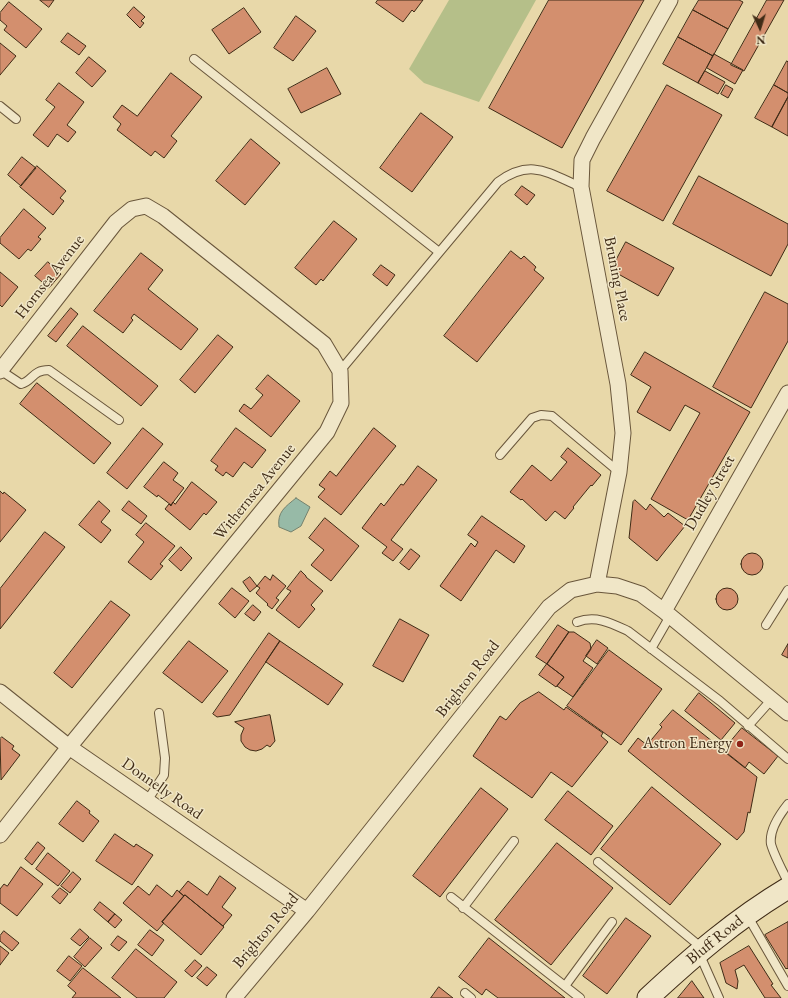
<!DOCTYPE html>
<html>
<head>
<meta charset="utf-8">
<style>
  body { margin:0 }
  #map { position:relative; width:788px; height:998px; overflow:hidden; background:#e8d8a9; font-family:"EB Garamond",serif }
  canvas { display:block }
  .north { position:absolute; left:740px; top:8px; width:40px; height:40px; -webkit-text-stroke:3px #f0e6c7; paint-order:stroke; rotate:176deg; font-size:11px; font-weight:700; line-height:16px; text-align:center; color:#3f2b16 }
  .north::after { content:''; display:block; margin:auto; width:14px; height:18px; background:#3f2b16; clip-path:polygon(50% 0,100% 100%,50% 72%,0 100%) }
</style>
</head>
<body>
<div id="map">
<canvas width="788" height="998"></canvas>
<div class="north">N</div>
</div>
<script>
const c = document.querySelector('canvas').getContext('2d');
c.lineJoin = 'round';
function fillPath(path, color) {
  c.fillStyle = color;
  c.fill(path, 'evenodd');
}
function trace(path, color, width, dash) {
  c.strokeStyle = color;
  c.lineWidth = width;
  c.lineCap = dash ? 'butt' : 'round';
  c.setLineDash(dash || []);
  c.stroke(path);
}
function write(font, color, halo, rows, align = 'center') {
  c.font = font + ' "EB Garamond",serif';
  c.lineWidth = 3;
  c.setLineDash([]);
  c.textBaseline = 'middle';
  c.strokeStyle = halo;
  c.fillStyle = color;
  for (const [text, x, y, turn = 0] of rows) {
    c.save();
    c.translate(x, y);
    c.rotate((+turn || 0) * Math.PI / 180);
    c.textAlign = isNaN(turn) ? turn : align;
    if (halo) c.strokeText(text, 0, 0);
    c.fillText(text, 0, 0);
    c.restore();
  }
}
const green = new Path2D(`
  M449,0H536L479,102L424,83L409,69Z`);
const water = new Path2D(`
  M296,498L310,507L301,526L291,532L279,527C277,512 285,507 296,498Z`);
const building = new Path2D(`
  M40,0H54L49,7Z
  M378,0H423L414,12L412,10L403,22L376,3Z
  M549,0H644L562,148L489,108Z
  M699,0H739L743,2L728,29L693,10Z
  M767,0H784L744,71L731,65Z
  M9,2L42,29L26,48L4,30L7,26L0,20V13Z
  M134,7L145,17L141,21L144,23L140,28L127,15Z
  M244,8L261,32L229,54L212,30Z
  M693,10L728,29L713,56L678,37Z
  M296,16L316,31L293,61L274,48Z
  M68,33L86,46L79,55L61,42Z
  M678,37L713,56L698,83L663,64Z
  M0,43L16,56L0,75Z
  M714,54L743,70L735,84L707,68Z
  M89,57L106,71L92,87L76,73Z
  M787,61L788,62V93L774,85Z
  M327,68L341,94L301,113L288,89Z
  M705,71L725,82L718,94L698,83Z
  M171,73L202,97L171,136L177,141L164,158L155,151L151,156L117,130L121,124L113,117L122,105L137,116Z
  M59,83L84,102L67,125L76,132L68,142L57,134L48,147L33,135L55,107L46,100Z
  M667,85L722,115L663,221L607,191Z
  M726,85L733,89L728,98L721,94Z
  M774,85L788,93V97L772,127L755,118Z
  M788,97V136L772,127Z
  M421,113L453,137L412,192L380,168Z
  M251,139L280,163L245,205L216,181Z
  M22,157L36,168L21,186L8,175Z
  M37,166L66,191L60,198L64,201L53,215L20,187Z
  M699,176L788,224V244L771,276L673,224Z
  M522,186L535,195L527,205L515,195Z
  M24,209L46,228L38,237L41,239L31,251L28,249L19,259L0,243V238Z
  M334,221L357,239L323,281L321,279L316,285L295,268Z
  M626,242L674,268L658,296L611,270Z
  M511,251L521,259L524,256L536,267L534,270L544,278L477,362L444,336Z
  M141,253L163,270L148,289L198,329L181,350L134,314L131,318L133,320L123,333L94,311Z
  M48,262L61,274L49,288L35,276Z
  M381,265L395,275L387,286L373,275Z
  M0,272L18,287L2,307L0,305Z
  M765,292L788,304V341L751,408L713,387Z
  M71,308L78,314L56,342L48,336Z
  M83,326L158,386L141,406L67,346Z
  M218,335L233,347L195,393L180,380Z
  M645,352L750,412L688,520L651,499L700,413L685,405L670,431L637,412L651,387L631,375Z
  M268,375L300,401L271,437L239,411L244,404L251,409L263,395L256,389Z
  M37,383L111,443L94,464L20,404Z
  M143,428L163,444L127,489L107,473Z
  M236,428L266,450L252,468L244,462L233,477L226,472L223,476L215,470L218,466L211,461Z
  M374,428L396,446L341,515L318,497L325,489L319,485L330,471L336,476Z
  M568,448L601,475L592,486L591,485L573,507L574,508L565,519L555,511L546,521L522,499L521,500L510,492L532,465L551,481L567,462L561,457Z
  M164,462L178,473L173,480L184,488L171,505L158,495L157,497L144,487Z
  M418,466L437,480L391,540L403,549L393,561L382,553L387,547L362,528L381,503L384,506L401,484L403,485Z
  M192,482L217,502L206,515L204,513L190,530L165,509L169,504L171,506L173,502L175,504Z
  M0,491L3,494L4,492L26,510L0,542Z
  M635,500L646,510L650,504L664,517L668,513L685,526L657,561L629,538L633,502Z
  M99,501L110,511L101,522L111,530L101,543L79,525Z
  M129,501L147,516L141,524L122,510Z
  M482,516L525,546L514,563L496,550L461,601L440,586L471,543L475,547L478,542L468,535Z
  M325,518L359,546L331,581L311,565L324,550L309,538Z
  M146,523L175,546L160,564L163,566L151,580L128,562L144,542L136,535Z
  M45,532L65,547L0,629V589Z
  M181,547L192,558L181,571L169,560Z
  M411,549L420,556L409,570L400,563Z
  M741 564a11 11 0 1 1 22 0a11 11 0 1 1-22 0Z
  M301,571L306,576V577L323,591L311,605L315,609L299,628L276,610L291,591L287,589Z
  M273,575L286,586L276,598L279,600L272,609L267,605L268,604L256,593L260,588L257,586L265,576L270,580Z
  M250,577L257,586L250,592L243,582Z
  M716 599a11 11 0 1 1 22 0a11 11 0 1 1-22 0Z
  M232,588L249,601L235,618L219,604Z
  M111,601L130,615L72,688L54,673Z
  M253,605L261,612L254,621L245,614Z
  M400,619L429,635L403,682L373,666Z
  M558,625L569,632L547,664L536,657Z
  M569,632H574L590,643L591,649L583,661L593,668L573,697L557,686L564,677L547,664Z
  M269,633L280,641L230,715L217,717L213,714Z
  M597,640L608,648L597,664L586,656Z
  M189,641L228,671L202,703L163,673Z
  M280,641L343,684L328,705L266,662Z
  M788,644V658L782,655Z
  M609,650L662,689L621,745L567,706Z
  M547,664L564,677L556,687L539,675Z
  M539,692L564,710L566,707L603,733L601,736L608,742L572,787L551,772L532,798L473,756L500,716L506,720L520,703Z
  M699,693L735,723L721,740L685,711Z
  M673,710L757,777L750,813L748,812L744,832L737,840L628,751L638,738L647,745L662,727L660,725Z
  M270,715L275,741L270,747L267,745L262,749L256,751L250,750L245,747L241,741V735L244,728L235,722Z
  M742,728L778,756L764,774L749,762L745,768L726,753L730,748L727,746Z
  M2,737L14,746L12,749L20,755L1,780L0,739Z
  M652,787L721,844L670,905L601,849Z
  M481,788L508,809L440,897L413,876Z
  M568,791L613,826L591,855L545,820Z
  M77,801L90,811L89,813L99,821L83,842L59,824Z
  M115,834L134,847L136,844L153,855L132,885L96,861Z
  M38,842L45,848L32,865L25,859Z
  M557,843L613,888L551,965L495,920Z
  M48,853L70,871L58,886L36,869Z
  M21,867L43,884L17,916L0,903V889L4,884L7,886Z
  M73,872L81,879L70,893L61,886Z
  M220,876L236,888L222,907L232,915L223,926L185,895L184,896L179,892L188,881L207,895Z
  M157,885L172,897L177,890L184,896L162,922L164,923L157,931L123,903L138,886L149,895Z
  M60,888L68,894L60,904L52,897Z
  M185,895L224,927L201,955L162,922Z
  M100,902L115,914L108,922L94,910Z
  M115,914L122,920L115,928L108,922Z
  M626,918L651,936L607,994L583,976Z
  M788,922V969L787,968L786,969L765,935Z
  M80,929L89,937L80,946L71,939Z
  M150,930L164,940L152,956L138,945Z
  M4,931L19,943L12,951L0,941V936Z
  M118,936L127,942L119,951L111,945Z
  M90,938L102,948L85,967L74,957Z
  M489,938L565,998H498L486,989L482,995L459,977Z
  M0,946L9,953L0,965Z
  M749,946L773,984L771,985L781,998H765L744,965L735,970L738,981L737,989L726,983L720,963Z
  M136,949L177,982L164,998H137L112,978Z
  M69,956L82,966L70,981L57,971Z
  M195,960L202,966L192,977L185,971Z
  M207,967L217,975L207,986L197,978Z
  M83,968L121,998H72L76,993L68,986Z
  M692,981L704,998H678Z
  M439,987L453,998H431Z`);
const lane = new Path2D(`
  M194,59L439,252
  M0,106L16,119
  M0,370L21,384C33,381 32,370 49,370L119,420
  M340,371L498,182C531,158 548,173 581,187
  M500,455L532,418L541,415L552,416L619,472
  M577,622C596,615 611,623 628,631L720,701L788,759
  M766,625L788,590
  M651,649L670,616
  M748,726L772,699
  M147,801L164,775L165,758L159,713
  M788,804C780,814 769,831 771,844C774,855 783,872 788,882
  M598,862L702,948
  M451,897L580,998
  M463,908L514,841
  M747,915L788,986
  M699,953L719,998
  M565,986L612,922
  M465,993L471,998`);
const street = new Path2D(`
  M0,371L116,222L132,209L146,206L163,216L324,344L340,371L341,403L327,432L69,747L0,835
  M597,584L619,472L623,433L618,384L581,187L582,160L593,138L670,0
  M664,611L788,393
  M0,692L69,747L307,911
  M234,998L307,911L549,607L571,590L597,584L617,586L641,594L664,611L788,713`);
const secondary = new Path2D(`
  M648,998C692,957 736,919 788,888`);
const markers = [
  [740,744,4,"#8f2418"]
];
const streetNames = [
  ["Hornsea Avenue",50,277,-52],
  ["Bruning Place",617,279,79],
  ["Withernsea Avenue",255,492,-51],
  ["Dudley Street",710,493,-60],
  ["Brighton Road",468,679,-52],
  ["Donnelly Road",162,789,35],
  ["Brighton Road",266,931,-50],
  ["Bluff Road",715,940,-39]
];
const poiNames = [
  ["Astron Energy",732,744]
];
fillPath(green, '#b5bf89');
fillPath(water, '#97baa7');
trace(water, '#74816d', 1);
fillPath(building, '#d38f6e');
trace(building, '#3f2b16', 1);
trace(lane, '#69563b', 10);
trace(street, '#69563b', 17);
trace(secondary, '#3f2b16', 23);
trace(lane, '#f0e6c7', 8);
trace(street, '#f0e6c7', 15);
trace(secondary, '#f0e6c7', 21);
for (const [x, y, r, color] of markers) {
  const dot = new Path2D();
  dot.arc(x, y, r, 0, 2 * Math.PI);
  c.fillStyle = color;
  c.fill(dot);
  trace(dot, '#f0e6c7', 1.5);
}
write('16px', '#3f2b16', '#f0e6c7', streetNames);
write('16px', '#3f2b16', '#f0e6c7', poiNames, 'right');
</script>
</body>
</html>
